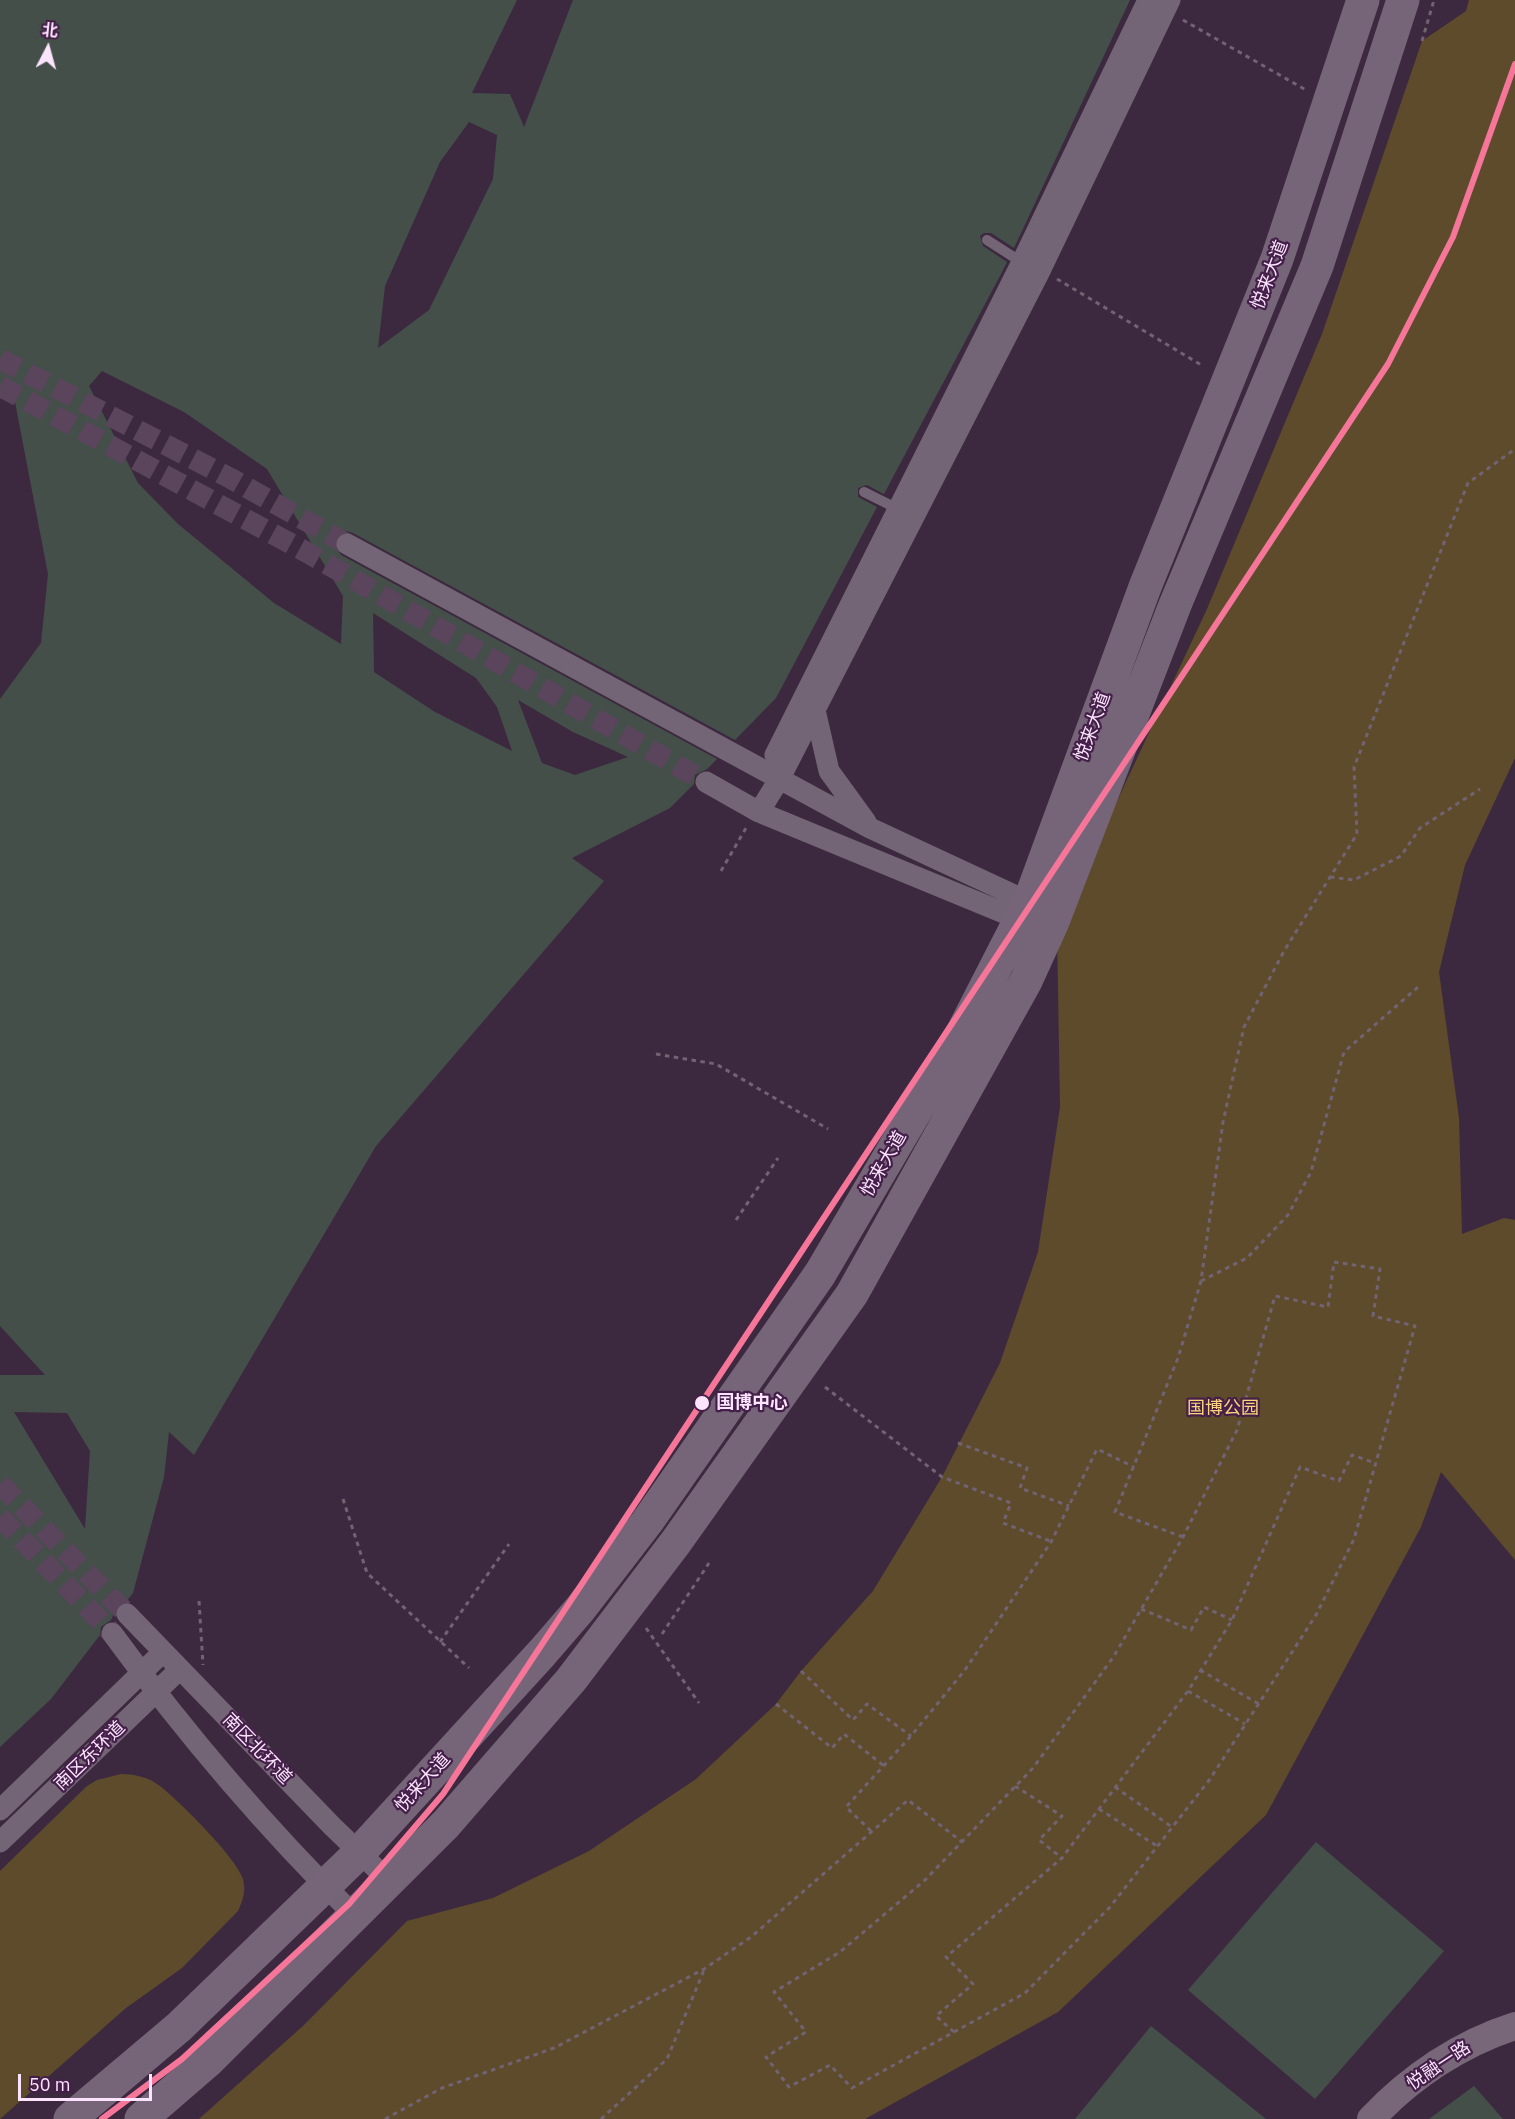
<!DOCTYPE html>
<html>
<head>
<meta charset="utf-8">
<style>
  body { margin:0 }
  #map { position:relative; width:1515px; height:2119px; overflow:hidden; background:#3d293f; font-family:"IBM Plex Sans","Noto Sans SC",sans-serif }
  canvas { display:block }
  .north { position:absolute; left:18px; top:18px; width:60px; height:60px; -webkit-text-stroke:4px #441f49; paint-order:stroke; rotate:6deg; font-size:16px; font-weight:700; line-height:24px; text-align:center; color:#fce4fe }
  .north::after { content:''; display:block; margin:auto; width:21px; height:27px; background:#fce4fe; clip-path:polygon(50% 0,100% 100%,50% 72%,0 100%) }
  .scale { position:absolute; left:18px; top:2074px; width:134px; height:27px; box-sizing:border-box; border:3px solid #fce4fe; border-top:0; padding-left:8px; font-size:18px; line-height:21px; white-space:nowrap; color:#fce4fe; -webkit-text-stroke:4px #441f49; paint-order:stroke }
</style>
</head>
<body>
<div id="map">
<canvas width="1515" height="2119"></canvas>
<div class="north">北</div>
<div class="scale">50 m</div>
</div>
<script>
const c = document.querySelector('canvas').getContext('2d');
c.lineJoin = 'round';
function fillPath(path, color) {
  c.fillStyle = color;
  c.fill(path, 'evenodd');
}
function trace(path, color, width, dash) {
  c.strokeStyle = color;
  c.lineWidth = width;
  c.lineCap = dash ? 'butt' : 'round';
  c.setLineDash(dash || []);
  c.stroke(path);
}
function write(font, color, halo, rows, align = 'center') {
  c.font = font + ' "IBM Plex Sans","Noto Sans SC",sans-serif';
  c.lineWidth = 4.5;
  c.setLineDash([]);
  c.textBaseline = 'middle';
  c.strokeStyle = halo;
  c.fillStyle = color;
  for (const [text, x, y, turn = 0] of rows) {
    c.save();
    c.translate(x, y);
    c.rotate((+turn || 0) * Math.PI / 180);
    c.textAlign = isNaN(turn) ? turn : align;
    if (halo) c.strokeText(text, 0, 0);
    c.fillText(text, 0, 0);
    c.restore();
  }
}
const green = new Path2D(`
  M1469,0H1515V758L1465,865L1439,972L1459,1118L1462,1234L1504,1218L1515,1220V1560L1441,1472L1421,1527L1266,1815L1058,2012L865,2119H199L304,2025L407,1921L493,1898L589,1851L696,1779L776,1704L801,1671L873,1591L942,1477L1000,1363L1038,1252L1060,1107L1057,929L1207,609L1322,334L1422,41L1466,11Z
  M121,1774C134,1774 149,1777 160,1786C179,1801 236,1857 243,1879C246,1891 243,1900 238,1911L182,1968L126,2008L0,2119V1871L87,1786L97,1780Z`);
const building = new Path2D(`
  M0,0H517L472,93L510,94L524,127L573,0H1130L1014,248L991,233H984L980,236L983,246L1007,262L1001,274L884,494L867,485L858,488V497L877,507L776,698L735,740L353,533L346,531L336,537L334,545L341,555L717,759L707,769L695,775L694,784L670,808L572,858L604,881L376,1146L194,1455L169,1432L164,1477L133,1593L126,1602L118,1605L111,1620L101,1627L100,1635L51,1699L0,1747V1375H45L0,1326V699L41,643L48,574L14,397L0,399ZM469,122L497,135L493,179L429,310L378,348L385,286L440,162ZM102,371L184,412L267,469L343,596L341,644L274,603L178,524L138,483L89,386ZM373,613L476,678L497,707L512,751L435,712L374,672ZM518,700L573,732L628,757L575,775L542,763ZM14,1412L67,1413L90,1451L85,1529Z
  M1316,1842L1444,1951L1315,2099L1188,1990Z
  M1151,2026L1266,2119H1075Z
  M1474,2086L1503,2119H1429Z`);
const streetTunnel = new Path2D(`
  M0,359L230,478L347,544
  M0,386L308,553L706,782
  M0,1484L127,1614
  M0,1517L112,1633`);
const path = new Path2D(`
  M1183,20L1306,90
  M1422,41L1434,0
  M1057,279L1203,366
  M721,871L746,828
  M1330,877L1354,880L1401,856L1420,828L1480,789
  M656,1054L716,1064L828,1129
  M736,1220L778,1158
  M1334,1262L1380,1269L1373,1316L1415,1326L1354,1539L1316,1615L1210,1779L1110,1907L1025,1993L852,2088L830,2065L789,2087L766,2057L806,2032L774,1992L840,1952L925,1880L1033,1768L1114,1656L1183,1537L1237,1430L1275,1296L1328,1307Z
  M1201,1281L1247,1258L1288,1215L1311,1172L1344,1052L1418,987
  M825,1387L942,1477L1011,1503L1003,1523L1050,1541
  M958,1443L1027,1468L1020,1488L1069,1506
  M343,1499L367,1573L469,1668
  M1183,1537L1115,1512L1178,1358L1201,1281L1223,1122L1244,1027L1284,951L1357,834L1354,767L1468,483L1515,449
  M199,1601L203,1665
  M1141,1609L1191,1630L1204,1607L1232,1620
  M646,1628L699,1703
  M662,1634L709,1563
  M440,1642L509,1544
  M1200,1670L1259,1704
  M801,1671L853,1720L867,1704L911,1736
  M1188,1691L1245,1724
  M776,1704L832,1748L844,1734L884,1766
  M1015,1786L1062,1816L1039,1840L1062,1858
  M1115,1787L1172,1827
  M1099,1809L1157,1846
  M871,1831L846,1807L911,1736L965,1670L1051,1542L1097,1449L1134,1467
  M954,2032L936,2016L973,1984L946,1957L1062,1858L1188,1691L1232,1620L1300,1467L1339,1481L1352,1455L1375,1463
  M385,2119L442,2088L554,2048L704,1969L751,1937L908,1800L962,1842
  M601,2119L667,2059L704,1970`);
const lane = new Path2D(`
  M987,240L1023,263
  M864,492L900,510`);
const street = new Path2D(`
  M347,544L870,828L1029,902L1038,910
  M815,710L829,771L866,822
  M775,755L1022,262L1148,0
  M706,782L759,812L1021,920L1030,921
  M759,812L780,778L1039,273L1170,0
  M127,1614L332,1826L389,1881
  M112,1633C185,1733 266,1828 354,1915
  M0,1810L163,1652
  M0,1842L180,1669`);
const secondary = new Path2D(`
  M1371,2119C1410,2077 1461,2043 1515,2026`);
const primary = new Path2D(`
  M70,2119L179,2027L359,1853L542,1653L580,1609L647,1522L820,1274L964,1029L1029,902L1145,587L1277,259L1363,0
  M141,2119L208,2061L446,1824L571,1680L676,1542L852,1294L1026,981L1052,924L1175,605L1317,266L1403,0`);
const metro1 = new Path2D(`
  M102,2119L182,2059L349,1904L443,1794L1388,364L1453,237L1515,64`);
const markers = [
  [702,1403,8,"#fce4fe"]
];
const streetNames = [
  ["悦来大道",1270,275,-69],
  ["悦来大道",1093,727,-70],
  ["悦来大道",884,1164,-60],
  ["南区北环道",257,1749,46],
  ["南区东环道",90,1756,-44],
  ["悦来大道",423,1783,-48],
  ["悦融一路",1439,2066,-34]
];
const stopNames = [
  ["国博中心",716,1403]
];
const parkNames = [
  ["国博公园",1223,1409]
];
fillPath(green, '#5e4b2c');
fillPath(building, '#444f49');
trace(streetTunnel, '#5a455c', 21, [21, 10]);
trace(path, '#716372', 3, [4.5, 4.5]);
trace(lane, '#736575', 10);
trace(street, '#736575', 21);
trace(secondary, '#786679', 28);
trace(primary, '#766478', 33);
trace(metro1, '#f6769a', 6);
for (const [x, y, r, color] of markers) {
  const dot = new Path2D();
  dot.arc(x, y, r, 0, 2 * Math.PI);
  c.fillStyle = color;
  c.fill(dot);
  trace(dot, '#441f49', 2);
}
write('18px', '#fce4fe', '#441f49', streetNames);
write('bold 18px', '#fce4fe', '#441f49', stopNames, 'left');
write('18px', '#fdd27d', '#441f49', parkNames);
</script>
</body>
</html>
